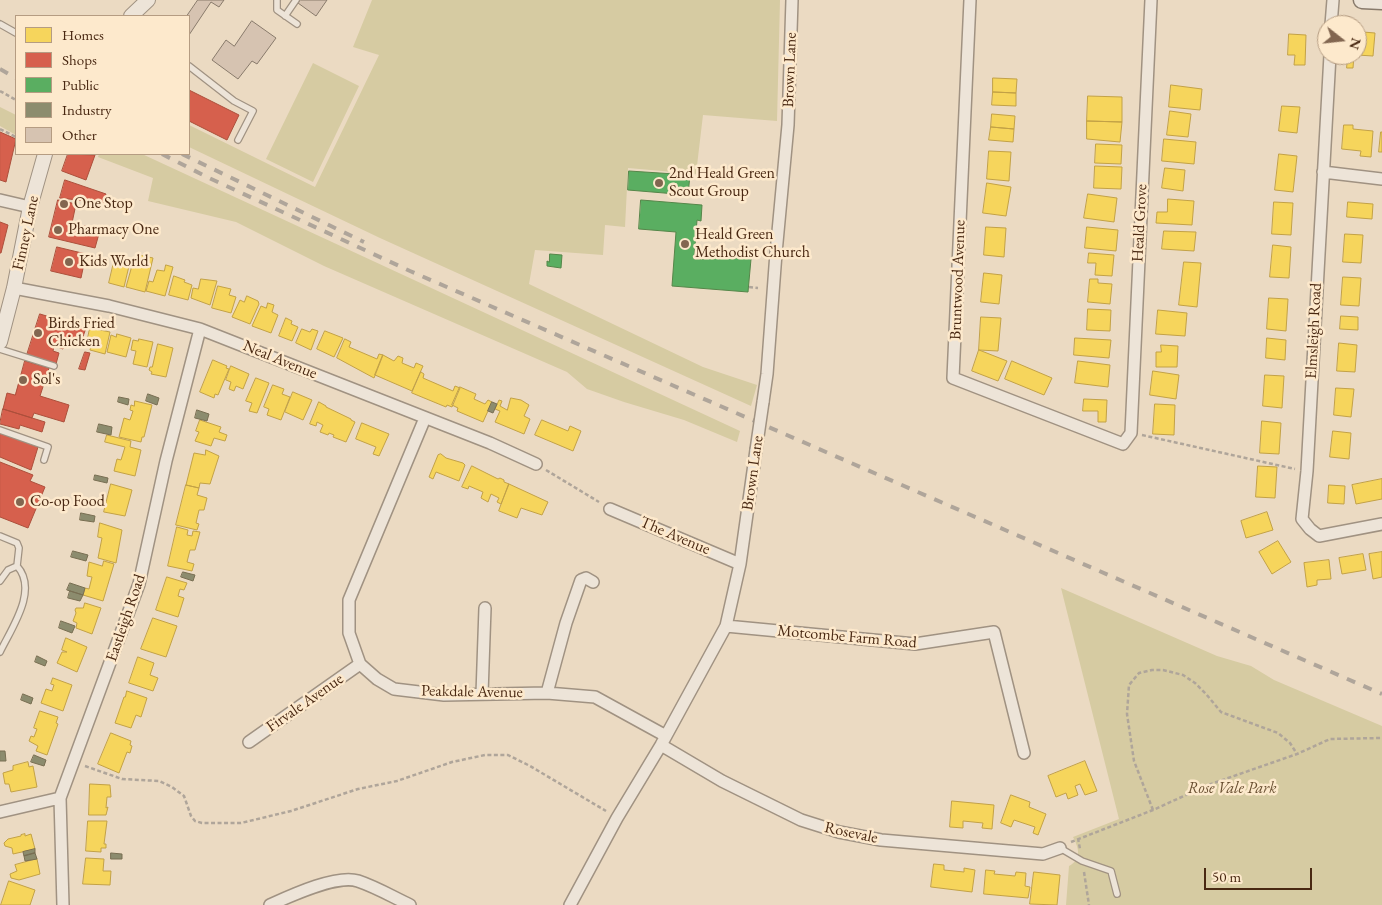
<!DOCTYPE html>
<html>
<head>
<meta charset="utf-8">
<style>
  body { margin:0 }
  #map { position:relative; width:1382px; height:905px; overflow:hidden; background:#ebdac2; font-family:"EB Garamond",serif }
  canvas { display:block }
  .legend { position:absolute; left:15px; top:15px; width:175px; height:140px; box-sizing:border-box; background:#fde9cc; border:1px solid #b59c82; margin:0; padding:6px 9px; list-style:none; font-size:15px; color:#492812 }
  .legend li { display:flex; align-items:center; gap:10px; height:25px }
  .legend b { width:25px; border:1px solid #b59c82 }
  .north { position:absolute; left:1317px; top:15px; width:50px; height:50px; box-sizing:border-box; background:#fde9cc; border:1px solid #b59c82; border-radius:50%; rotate:106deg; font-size:14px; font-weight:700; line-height:20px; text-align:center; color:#492812 }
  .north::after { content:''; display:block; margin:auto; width:18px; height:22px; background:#826650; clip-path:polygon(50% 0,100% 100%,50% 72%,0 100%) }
  .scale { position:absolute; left:1204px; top:868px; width:108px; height:22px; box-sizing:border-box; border:2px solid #492812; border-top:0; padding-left:6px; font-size:15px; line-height:18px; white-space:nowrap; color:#492812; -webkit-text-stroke:4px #fde9cc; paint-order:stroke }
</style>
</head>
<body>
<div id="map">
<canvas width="1382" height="905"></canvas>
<ul class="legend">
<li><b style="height:14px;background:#f6d55c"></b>Homes</li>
<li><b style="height:14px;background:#d6604d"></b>Shops</li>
<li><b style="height:14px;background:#5aae61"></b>Public</li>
<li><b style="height:14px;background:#8c8c6e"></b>Industry</li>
<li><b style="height:14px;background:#d6c3b1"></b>Other</li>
</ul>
<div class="north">N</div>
<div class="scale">50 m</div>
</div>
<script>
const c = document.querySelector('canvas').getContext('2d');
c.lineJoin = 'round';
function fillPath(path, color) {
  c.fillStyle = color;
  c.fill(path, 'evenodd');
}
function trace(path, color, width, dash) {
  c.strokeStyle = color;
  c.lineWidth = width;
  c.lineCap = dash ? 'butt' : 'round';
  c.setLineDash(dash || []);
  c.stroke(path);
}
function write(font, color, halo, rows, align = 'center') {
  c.font = font + ' "EB Garamond",serif';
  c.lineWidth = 5;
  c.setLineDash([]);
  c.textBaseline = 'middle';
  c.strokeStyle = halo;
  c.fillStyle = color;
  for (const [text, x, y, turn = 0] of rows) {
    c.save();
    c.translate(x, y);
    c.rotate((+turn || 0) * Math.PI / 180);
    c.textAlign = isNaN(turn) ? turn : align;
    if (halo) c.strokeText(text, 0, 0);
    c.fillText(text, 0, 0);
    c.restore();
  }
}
const green = new Path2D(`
  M372,0H780L777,121L703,115L696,174L628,168L625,227L605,225L603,255L535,250L529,284L703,367L757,385L751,406L380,238L189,147V125L315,187L379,55L353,47Z
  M313,63L359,86L313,182L266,159Z
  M0,107L16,115V135L0,126Z
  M99,154H142L740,431L737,442L684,420L624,402L587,389L567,372L324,266L236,222L148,201L153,178L98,157Z
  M1061,588L1217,656L1251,666L1274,680L1382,726V905H1066L1069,866C1082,859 1079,848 1073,837L1119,819Z`);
const homes = new Path2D(`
  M1363,32L1375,33L1373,56L1357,55V37H1362Z
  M1289,34L1306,35L1305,65H1294L1295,55H1288Z
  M1348,55H1354L1353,68H1347Z
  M993,78L1017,79L1016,93L993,92Z
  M1171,85L1202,89L1200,110L1169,107Z
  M993,92L1016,93V106L992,105Z
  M1088,96L1122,97V122L1087,121Z
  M1282,106L1300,107L1297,133L1279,131Z
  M1170,111L1191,114L1188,137L1167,135Z
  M992,114L1015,116L1014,129L991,127Z
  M1087,121L1122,122L1120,142L1087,139Z
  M1344,125H1353V129L1373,131L1371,157L1360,156L1361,151L1342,149Z
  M991,127L1014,129L1013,142L989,140Z
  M1381,132H1382V152H1379Z
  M1164,139L1196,142L1194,164L1162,161Z
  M1096,144L1122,145L1121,164L1095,163Z
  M989,151L1011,152L1009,181L987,179Z
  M1279,154L1297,156L1293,192L1275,190Z
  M1095,166L1122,167L1121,189L1094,188Z
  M1165,168L1185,170L1183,191L1162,188Z
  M987,183L1011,187L1006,216L983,213Z
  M1088,194L1117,198L1114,222L1084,218Z
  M1168,199L1194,201L1192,225L1156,223L1157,212H1167Z
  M1274,202L1293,203L1291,235L1272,234Z
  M1348,202L1373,204L1372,219L1347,217Z
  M986,227L1006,228L1004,257L984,255Z
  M1087,227L1118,230L1116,251L1085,248Z
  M1164,231L1196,232L1194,251L1162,249Z
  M1345,234L1363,235L1361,263L1343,262Z
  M1273,245L1291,247L1289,278L1270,277Z
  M1089,253L1114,255L1112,276L1095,275L1096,263H1088Z
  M140,255L153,258L145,292L126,287L133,262L138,263Z
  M114,262L129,266L124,287L109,283Z
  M1184,262L1201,263L1197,307L1179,305Z
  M166,265L173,267L165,296L146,291L149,281L153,282L157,270L164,271Z
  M984,273L1002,275L999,304L981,302Z
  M174,276L185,280L184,282L192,285L188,300L169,295Z
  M1343,277L1361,278L1359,306L1341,305Z
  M201,279L217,281L210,305L191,298L193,288L198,289Z
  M1090,279H1098V283L1112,284L1110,304L1088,302Z
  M218,286L231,289L229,295L236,297L231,313L212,308Z
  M247,296L258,301L259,304L250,324L232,317L240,300L244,302Z
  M1269,298L1288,299L1286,331L1267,329Z
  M268,303L274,305L272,312L278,315L271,333L252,326L261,306L266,308Z
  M1088,309L1111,310L1110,331L1087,330Z
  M1158,310L1187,313L1185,336L1156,334Z
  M1341,316L1358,317V330L1340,329Z
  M981,317L1001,318L998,351L979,350Z
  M286,318L292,321L291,324L298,327L292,341L279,336Z
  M90,328L110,332L105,354L90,350L91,344L87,343Z
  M302,329L310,332L312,329L318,331L311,350L296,343Z
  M325,331L343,338L334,357L317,349Z
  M117,334L131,338L126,357L107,352L111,335L116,337Z
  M1075,338L1111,340L1109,358L1074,355Z
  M1267,338L1286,340L1285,360L1266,358Z
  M139,339L153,342L147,367L133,364L136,351L131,350L133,340L138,341Z
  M345,339L351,342L349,347L377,359L379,354L383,355L374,378L337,358Z
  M1339,343L1357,345L1355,372L1337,371Z
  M158,344L173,348L166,377L151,374L152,372L149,370L150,367H152Z
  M1161,345L1178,346L1177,367H1156V352H1161Z
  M979,350L1007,361L998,381L972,371Z
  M383,355L394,361L398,356L403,358L402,363L414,368L416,363L423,366L412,391L375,375Z
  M213,360L227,366L226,368L229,369L218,395L215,394L214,398L200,392Z
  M1012,361L1052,378L1044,395L1005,379Z
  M1078,361L1110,365L1108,387L1075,383Z
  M231,366L249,374L243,389L236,386L234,391L229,389L231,382L226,380Z
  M1153,371L1179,375L1176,399L1150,395Z
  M421,372L424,374L423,378L453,391L455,386L460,388L452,407L447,405L446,407L412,393Z
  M1265,375L1284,376L1282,408L1263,406Z
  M256,378L269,383L257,413L249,411L252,403L246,401Z
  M273,385L284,389L282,394L290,397L281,420L267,415L269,409L264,407Z
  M460,387L476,394L474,399L485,404L488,400L492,402L483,422L457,411L458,408L452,405Z
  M1336,388L1354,389L1351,417L1334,415Z
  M293,392L312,400L303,420L285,412Z
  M511,398L521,400L529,405L524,416L530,419L524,434L495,422L500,411L495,409L499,400L502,401L500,406L507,410Z
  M1084,399L1107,400L1106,422H1098V411H1083Z
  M135,401L152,405L144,437H142L141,442L119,437L124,418L130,420L133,411L130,410L131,405L134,406Z
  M319,402L326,406V407L351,419V420L355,422L346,442L333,437L334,435L329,433L328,435L320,432L323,425L317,422L316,426L310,424Z
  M1155,404L1175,405L1174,435L1153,434Z
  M200,420L221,427L219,432L227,435L225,441L214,438L211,446L195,441L199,432L196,431Z
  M542,420L568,431L570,426L581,431L573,451L535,435Z
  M1262,421L1281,423L1279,454L1260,453Z
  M362,423L389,434L379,456L373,454L376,447L356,439Z
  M1333,431L1351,433L1349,459L1330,457Z
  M107,435L131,441L130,447L141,450L135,476L114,471L117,459L121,460L125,447L105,442Z
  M206,450L219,456L210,484L200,483L199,488L186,485L194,453L205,455Z
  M441,454L446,458L463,463L465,465L459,481L436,472L433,479L429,477L438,455Z
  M472,466L498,479L500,478L504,480V482L509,484L501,504L497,502L499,498L491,494L488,502L481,498L483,492L469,486L468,489L462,487Z
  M1258,466L1277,467L1275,498L1256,497Z
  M1382,479V499L1356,504L1352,485Z
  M111,484L132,490L125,516L104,512Z
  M509,484L548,502L542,515L521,508L517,518L499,511Z
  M186,485L199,488L197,495L207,498L204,510H199L196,523L199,524L197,530L176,525Z
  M1329,485L1345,486L1344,504L1328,503Z
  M1267,512L1273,530L1246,538L1241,521Z
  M100,523L122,530L116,563L98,558L102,538L98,537Z
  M177,527L188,530L187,535L192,536L193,531L200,532L195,550H190L187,562L194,564L192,571L168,566Z
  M1278,541L1291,562L1272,574L1259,552Z
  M1382,552V577L1373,579L1369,554Z
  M1363,554L1366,570L1342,574L1339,558Z
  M1329,560L1331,579L1317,580V585L1307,587L1304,563Z
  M104,561L114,564L103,601L83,595L85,588L89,589L92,577L87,576L89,562L102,566Z
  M167,577L187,583L184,590L180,589L178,596L184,598L178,617L156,610Z
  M85,603L101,608L92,634L76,628L77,623L73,621L76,613L75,610L76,608H83Z
  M153,618L177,626L166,657L141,649Z
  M66,638L87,647L77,672L57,663L62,652H67L62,650Z
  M138,657L154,663L150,675L158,678L153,691L129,683Z
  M53,678L72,685L63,711L41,703L46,689L52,691L54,685L51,684Z
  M127,691L147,698L141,717L136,715L131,728L115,723L124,697H125Z
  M40,711L58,717L56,723L58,724L47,755L36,751L38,746L29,741L31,736L34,737L37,729L34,728Z
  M111,733L131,741L130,745L132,746L130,753L127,752L119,773L98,764Z
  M1085,761L1097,791L1085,795L1080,784L1075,786L1078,795L1068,799L1066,793L1056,797L1048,776Z
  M28,762L29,767L33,766L37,787L11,792L9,784H5L3,773L13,770V766Z
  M90,784L110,785L111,797H107L106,808L108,807L106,815H89Z
  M1011,795L1030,802L1029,807L1046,814L1038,835L1033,833L1035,827L1014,820L1011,827L1001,823Z
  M952,801L994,805L992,829L982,828L983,823L963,821V828L950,827Z
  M88,821H107L104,844H106V848H101V852L86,851Z
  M25,834V836L31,834L35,849L13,854L12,848L5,846L4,843L8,839L21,836V835Z
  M86,858L104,859L103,871H111L110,885L83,884Z
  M37,859L40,874L19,880L11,878L10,874L17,871L15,865Z
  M934,864L944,865V870L964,872V868L975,870L972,892L931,887Z
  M986,870L995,871L994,874L1015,876L1016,872L1026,873L1025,886L1030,887L1028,898L984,894Z
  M1034,872L1060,875L1057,905L1030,904Z
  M9,881L35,890L30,905H1Z`);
const shops = new Path2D(`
  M189,90L239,115L227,140L189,121Z
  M0,132L16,139L6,182L0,180Z
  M68,154L95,155L86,180L62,171Z
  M65,180L106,194L104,203L60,198Z
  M58,200L76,204L72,223L100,230L95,248L49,237Z
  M0,222L8,225L1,253H0Z
  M57,247L86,254L81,278L51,271Z
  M40,314L86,328L80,345L66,340L63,349L54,346L53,351L59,353L56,364L27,355Z
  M85,352L90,353L85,370L79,369Z
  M25,361L49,368L40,396L69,405L64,422L34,413L32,418L3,409L7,393L15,395Z
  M3,409L45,422L42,432L20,425L19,429L0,424Z
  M0,433L38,447L31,470L0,457Z
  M0,462L33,475L30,481L45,487L28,528L0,517Z`);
const public = new Path2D(`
  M629,171L690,175L688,195L628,190Z
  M641,200L702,205L701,221L697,220L694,259H705L706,255L751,259L748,292L672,286L676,232L639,229Z
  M550,254L562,255L561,268L547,266V261L549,262Z`);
const industry = new Path2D(`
  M148,394L159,398L157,405L146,401Z
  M119,397L129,399L128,405L118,402Z
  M492,402L497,404L493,413L488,411Z
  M197,410L209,414L207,421L195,418Z
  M99,424L112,427L111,435L97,432Z
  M95,475L108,478L107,483L94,480Z
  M81,513L95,516L94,522L80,520Z
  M73,551L88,555L86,561L71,557Z
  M183,572L195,575L193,581L181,577Z
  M70,583L85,588L83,595L67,590Z
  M70,591L83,595L80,601L68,598Z
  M61,621L75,626L72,633L59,628Z
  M37,656L47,661L45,666L35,662Z
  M23,694L33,698L31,704L21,700Z
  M0,751H5L6,761H0Z
  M34,755L46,760L44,766L31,762Z
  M35,849V853L24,856L23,852Z
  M35,853L37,859L25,861L24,856Z
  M111,853L122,854V859H111Z`);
const building = new Path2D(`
  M198,0H224L219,7L211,2L189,35V16H187Z
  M301,0H327L316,16L298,3Z
  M252,21L276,38L257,64L252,61L238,79L212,60L226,40L234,46Z`);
const path = new Path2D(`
  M0,91L16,100
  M0,129L16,137
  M749,287L758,288
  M1142,435L1295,469
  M546,470L599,502
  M85,766L122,779L159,781L172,787L184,796L191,816L195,821L202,823H241L291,811L358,789L397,781L452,762L485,755H508L530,766L606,811
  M1153,810L1134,761L1127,714L1129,685L1139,673L1152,670H1163L1183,675L1195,683L1206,694L1221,712L1278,733L1290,743L1297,754
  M1078,838L1080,849
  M1071,842L1153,810L1208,785L1297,754L1330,739L1382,738
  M1084,872L1089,905`);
const service = new Path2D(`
  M277,0V10L297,24
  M285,16L296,0
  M0,24L16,33
  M189,66L234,101L253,111L238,140
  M0,349L54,366
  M0,430L48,447L44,460
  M0,536L17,543L19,548L17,566
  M0,581L8,570L17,566C39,590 11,629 0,652
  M1060,848L1082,861L1111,871L1117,894`);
const minor = new Path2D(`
  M970,0L953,378L1123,444L1131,433L1151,0
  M1331,25L1333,0
  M1330,55L1307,471L1302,519L1310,529L1319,536L1382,524
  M1323,172L1382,179
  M0,200L30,207
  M14,288L109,306L200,329L490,443L536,464
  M763,402L767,374L776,253L788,125L792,0
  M425,418L349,600V633L360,664L377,679L394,689L444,695L547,693L595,697L666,736
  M610,509L740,564
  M726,626L915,644L994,632L1024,753
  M547,693L566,623L581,580L586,578L593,582
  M482,694L485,608
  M249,742L360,664
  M661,745L722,781L801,820L839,832L881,840L1043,854L1060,848
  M0,812L60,798
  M63,905L60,798L139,584L166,461L200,329
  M270,905C290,896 337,874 358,881C376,887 393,897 410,905
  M570,905L617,818L661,745L726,626L740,564L756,450`);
const tertiary = new Path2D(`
  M131,16L148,0
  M0,342L14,288L30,207L45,154`);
const secondary = new Path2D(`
  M1362,0L1382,1`);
const rail = new Path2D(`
  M0,69L16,78
  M162,154L207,177L410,271L1382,694
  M182,154L364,242`);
const minorBridge = new Path2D(`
  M756,450L763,402`);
const markers = [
  [659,183,5,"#826650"],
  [64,204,5,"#826650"],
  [58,230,5,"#826650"],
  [685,244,5,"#826650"],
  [69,262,5,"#826650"],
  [38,333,5,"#826650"],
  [23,380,5,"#826650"],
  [20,502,5,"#826650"]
];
const streetNames = [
  ["Brown Lane",790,70,-88],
  ["Heald Grove",1140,223,-87],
  ["Finney Lane",26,233,-78],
  ["Bruntwood Avenue",958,280,-88],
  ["Elmsleigh Road",1314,331,-87],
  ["Neal Avenue",280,360,22],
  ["Brown Lane",753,473,-82],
  ["The Avenue",675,536,23],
  ["Eastleigh Road",126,618,-71],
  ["Motcombe Farm Road",847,637,5],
  ["Peakdale Avenue",472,692,1],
  ["Firvale Avenue",305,703,-35],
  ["Rosevale",851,833,12]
];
const poiNames = [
  ["2nd Heald Green",669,174],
  ["Scout Group",669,192],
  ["One Stop",74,204],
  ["Pharmacy One",68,230],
  ["Heald Green",695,235],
  ["Methodist Church",695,253],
  ["Kids World",79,262],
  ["Birds Fried",48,324],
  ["Chicken",48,342],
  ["Sol's",33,380],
  ["Co-op Food",30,502]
];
const parkNames = [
  ["Rose Vale Park",1232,789]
];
fillPath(green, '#d6cba2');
fillPath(homes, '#f6d55c');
trace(homes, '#c2a146', 1);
fillPath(shops, '#d6604d');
trace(shops, '#ac4f3b', 1);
fillPath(public, '#5aae61');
trace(public, '#558649', 1);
fillPath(industry, '#8c8c6e');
trace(industry, '#786e52', 1);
fillPath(building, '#d6c3b1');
trace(building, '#887a6b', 1);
trace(service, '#a09282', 8);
trace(minor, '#a09282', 14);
trace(tertiary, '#a09282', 16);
trace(secondary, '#887a6b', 19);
trace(path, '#afa59a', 2.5, [4, 2.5]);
trace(service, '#ede4d8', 5.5);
trace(minor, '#ede4d8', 11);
trace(tertiary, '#ede4d8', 14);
trace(secondary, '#ede4d8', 16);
trace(rail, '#afa59a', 4, [9, 9]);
trace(minorBridge, '#a09282', 14, []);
trace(minorBridge, '#ede4d8', 11);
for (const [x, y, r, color] of markers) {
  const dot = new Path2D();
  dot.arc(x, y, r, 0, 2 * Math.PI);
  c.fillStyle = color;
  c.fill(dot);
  trace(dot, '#fde9cc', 2);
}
write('16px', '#492812', '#fde9cc', streetNames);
write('16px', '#492812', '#fde9cc', poiNames, 'left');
write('italic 16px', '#684e30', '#fde9cc', parkNames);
</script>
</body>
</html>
